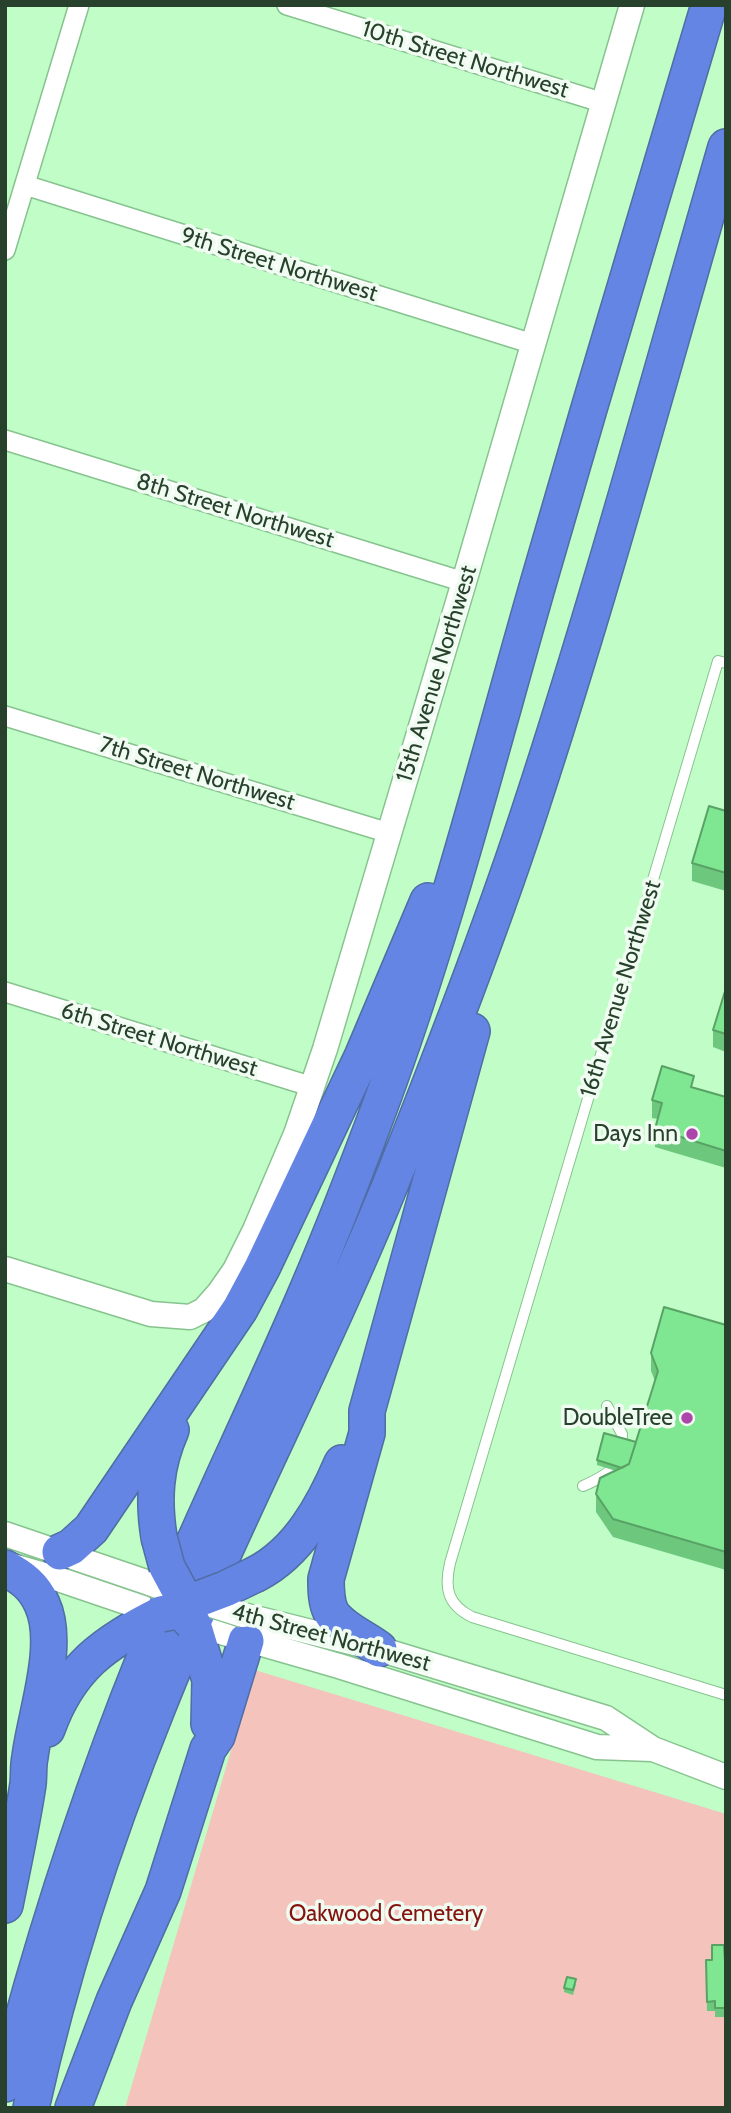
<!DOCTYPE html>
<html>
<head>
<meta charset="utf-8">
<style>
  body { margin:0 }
  #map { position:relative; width:731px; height:2113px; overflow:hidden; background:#c0fdc7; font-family:Cabin,sans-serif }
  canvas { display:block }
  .frame { position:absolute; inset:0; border:7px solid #28412c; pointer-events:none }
</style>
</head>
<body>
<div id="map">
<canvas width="731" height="2113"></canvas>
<div class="frame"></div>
</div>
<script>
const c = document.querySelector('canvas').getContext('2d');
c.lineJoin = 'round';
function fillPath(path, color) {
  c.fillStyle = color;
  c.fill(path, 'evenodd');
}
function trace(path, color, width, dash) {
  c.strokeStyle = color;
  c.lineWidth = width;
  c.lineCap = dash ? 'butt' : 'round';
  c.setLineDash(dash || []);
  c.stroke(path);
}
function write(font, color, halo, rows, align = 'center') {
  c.font = font + ' Cabin,sans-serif';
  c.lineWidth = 7;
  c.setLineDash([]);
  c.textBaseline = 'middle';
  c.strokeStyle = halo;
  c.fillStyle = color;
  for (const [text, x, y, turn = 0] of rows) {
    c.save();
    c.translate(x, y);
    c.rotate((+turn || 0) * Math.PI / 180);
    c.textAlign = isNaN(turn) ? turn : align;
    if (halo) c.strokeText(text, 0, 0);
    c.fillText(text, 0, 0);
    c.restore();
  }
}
const green = new Path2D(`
  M255,1670L726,1814V2108H125Z`);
const service = new Path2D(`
  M726,663L718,661L450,1563C444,1589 448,1605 472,1617L726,1695
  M583,1486C610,1474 622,1467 622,1434L607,1406`);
const minor = new Path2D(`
  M287,5L604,103
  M25,185L533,344
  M5,250L79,5
  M5,440L464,582
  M5,716L389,833
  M5,992L313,1087`);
const tertiary = new Path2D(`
  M5,1269L151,1314L190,1317L204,1310L219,1293L235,1270L255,1230L296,1134L325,1049L464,582L632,5
  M5,1534L152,1584
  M13,1566L58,1579L161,1614
  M243,1615L379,1649L606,1718L653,1749L726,1777
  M193,1624L339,1666L597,1747L652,1749`);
const motorway = new Path2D(`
  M159,1537C153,1499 155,1466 171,1430
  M60,1552L71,1547L91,1529L240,1309L262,1268L362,1057L428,901
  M5,1568C22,1577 34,1586 42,1604C61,1645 35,1715 30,1757C28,1766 29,1775 28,1784C22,1824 13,1865 5,1905
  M256,1574C299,1552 324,1505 342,1463
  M193,1624L210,1680L209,1724
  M379,1649C365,1638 340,1628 331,1612C326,1602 326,1589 326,1579L367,1433V1411L472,1031
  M47,1729C69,1667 104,1643 161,1614
  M5,2084C43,1938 89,1795 146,1654C196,1531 255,1413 307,1291C333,1230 357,1168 380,1106C444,933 489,754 540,577C595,386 652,196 709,5
  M31,2108C61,1972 105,1838 157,1709C229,1527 322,1354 395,1173C443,1053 490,932 530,810C602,591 662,368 726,147
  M73,2108L114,2001L163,1891L208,1749L217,1736L246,1641`);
const tertiaryBridge = new Path2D(`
  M152,1584L182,1595
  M196,1600L243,1615`);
const motorwayBridge = new Path2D(`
  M159,1537L167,1567L182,1595
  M196,1600L225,1589L256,1574
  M161,1614L181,1610L193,1624`);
const wall = new Path2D(`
  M726,811V891L692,881V863Z
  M726,988V1052L713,1047V1030Z
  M694,1088L726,1097V1168L655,1147V1129L658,1119L652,1118V1100Z
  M726,1325V1570L613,1537L596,1512V1494L616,1471L597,1465V1460L636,1442L655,1381L651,1371V1353Z
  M706,1960H726V2017H715V2011H707Z
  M576,1984L573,1995L564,1992V1988Z`);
const building = new Path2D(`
  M709,806L726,811V873L692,863Z
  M726,988V1034L713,1030Z
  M662,1066L694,1076L691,1087L726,1097V1151L655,1129L662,1103L652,1100Z
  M664,1307L726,1325V1552L613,1519L596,1494L600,1478L629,1464L658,1371L651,1353Z
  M604,1433L636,1442L629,1464L622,1468L597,1460Z
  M712,1945H724L725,1961L726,1960V2008H715V2001L707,2002L706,1960H712Z
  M567,1977L576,1979L573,1990L564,1988Z`);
const markers = [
  [692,1134,7,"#ac46ab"],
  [687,1418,7,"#ac46ab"]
];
const streetNames = [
  ["10th Street Northwest",465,60,17],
  ["9th Street Northwest",279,265,17],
  ["8th Street Northwest",235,511,17],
  ["15th Avenue Northwest",437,674,-73],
  ["7th Street Northwest",197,774,17],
  ["16th Avenue Northwest",621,989,-73],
  ["6th Street Northwest",159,1040,17],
  ["4th Street Northwest",331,1638,15]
];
const poiNames = [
  ["Days Inn",678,1134],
  ["DoubleTree",673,1418]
];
const parkNames = [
  ["Oakwood Cemetery",386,1914]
];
fillPath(green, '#f3c3bc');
trace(service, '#87c38f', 12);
trace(minor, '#87c38f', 22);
trace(tertiary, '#87c38f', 27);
trace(motorway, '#506da4', 38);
trace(service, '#fff', 10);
trace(minor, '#fff', 19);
trace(tertiary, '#fff', 24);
trace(motorway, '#6585e5', 35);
trace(tertiaryBridge, '#87c38f', 27, []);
trace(motorwayBridge, '#506da4', 38, []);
trace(tertiaryBridge, '#fff', 24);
trace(motorwayBridge, '#6585e5', 35);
fillPath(wall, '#6dc77d');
fillPath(building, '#7fe791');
trace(building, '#59a266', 2);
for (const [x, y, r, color] of markers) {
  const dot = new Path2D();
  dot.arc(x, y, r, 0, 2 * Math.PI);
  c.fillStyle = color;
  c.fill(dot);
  trace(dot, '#f0fcf1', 2.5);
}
write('23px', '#28412c', '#f0fcf1', streetNames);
write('23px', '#28412c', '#f0fcf1', poiNames, 'right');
write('23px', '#851411', '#f0fcf1', parkNames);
</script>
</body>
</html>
